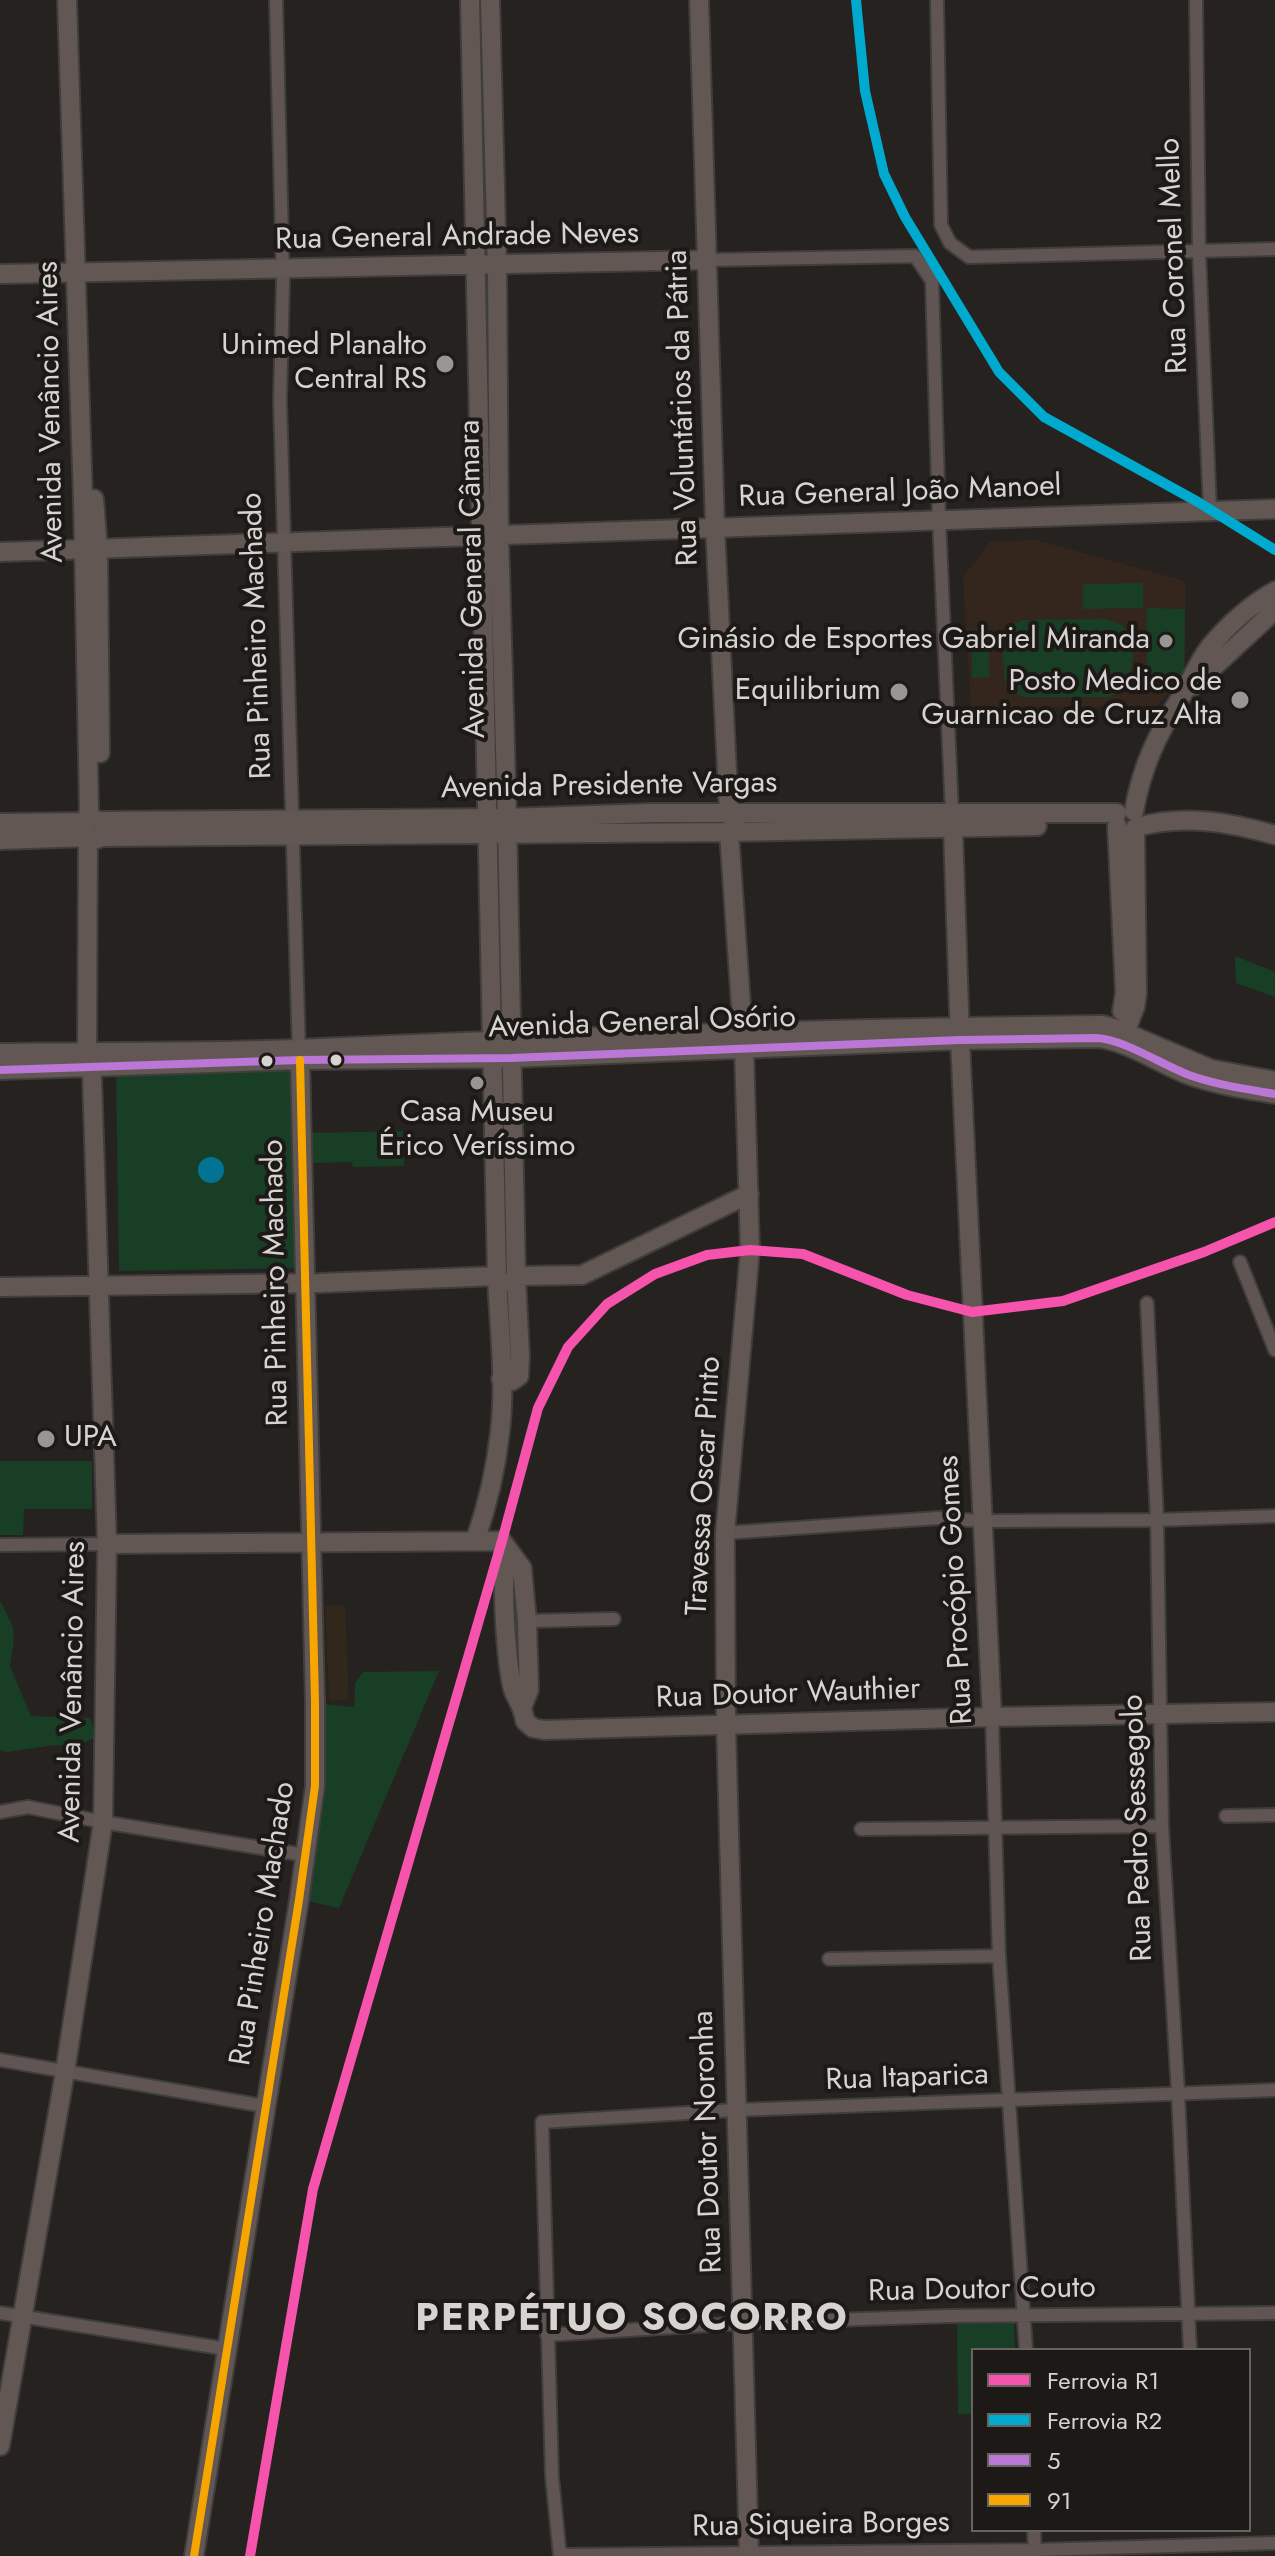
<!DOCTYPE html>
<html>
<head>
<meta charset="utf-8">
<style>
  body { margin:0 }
  #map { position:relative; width:1275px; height:2556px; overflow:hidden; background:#252220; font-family:Jost,sans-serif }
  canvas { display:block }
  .legend { position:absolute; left:971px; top:2348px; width:280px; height:184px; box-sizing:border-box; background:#1c1916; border:2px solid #666361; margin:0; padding:10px 14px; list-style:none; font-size:24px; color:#d6d3d1 }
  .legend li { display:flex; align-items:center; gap:16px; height:40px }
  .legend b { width:40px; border:2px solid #666361 }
</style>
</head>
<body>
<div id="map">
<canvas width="1275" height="2556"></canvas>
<ul class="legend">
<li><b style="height:10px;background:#f653ac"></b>Ferrovia R1</li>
<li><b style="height:10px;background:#00a9ce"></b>Ferrovia R2</li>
<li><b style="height:10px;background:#ba77d6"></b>5</li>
<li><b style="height:10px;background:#f7a600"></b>91</li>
</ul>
</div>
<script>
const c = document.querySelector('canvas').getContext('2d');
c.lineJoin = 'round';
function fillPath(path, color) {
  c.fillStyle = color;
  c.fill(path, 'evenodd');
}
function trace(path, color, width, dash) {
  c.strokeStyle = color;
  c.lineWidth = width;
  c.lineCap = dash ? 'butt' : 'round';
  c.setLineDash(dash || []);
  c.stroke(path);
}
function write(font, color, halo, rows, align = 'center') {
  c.font = font + ' Jost,sans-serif';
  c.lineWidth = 8;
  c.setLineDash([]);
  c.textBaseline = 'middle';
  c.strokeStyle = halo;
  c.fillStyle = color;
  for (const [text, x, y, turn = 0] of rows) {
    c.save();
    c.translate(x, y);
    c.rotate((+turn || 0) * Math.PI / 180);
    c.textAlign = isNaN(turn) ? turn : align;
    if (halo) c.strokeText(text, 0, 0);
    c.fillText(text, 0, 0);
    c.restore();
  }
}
const commercial = new Path2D(`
  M345,1605L349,1700L329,1701L325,1606Z`);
const education = new Path2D(`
  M1036,540L1185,581V677L1155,707L971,708L963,577L990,542Z`);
const green = new Path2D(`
  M1143,583V608L1083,609V584Z
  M1147,608L1185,609L1184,675L1147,674Z
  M1106,619C1112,621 1119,623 1124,627C1141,646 1133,686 1110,697H1023L1014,692L1007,685L1004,676L1002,639L1010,626L1022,620Z
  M971,629H989V677L972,678Z
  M1235,956L1275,972V997L1236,983Z
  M296,1070L300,1268L119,1271L116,1074Z
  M403,1131L404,1166L353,1167L352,1162L312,1163L311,1133Z
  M0,1461H92V1509H24L23,1535H0Z
  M0,1600L13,1627L14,1639L10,1666L31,1716L90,1718L96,1737L74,1747L55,1745L7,1752L0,1750Z
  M439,1671L339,1908L303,1900L321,1704L354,1707L355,1683L363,1672Z
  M1014,2323L1015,2350H973V2414H958L957,2324Z`);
const water = new Path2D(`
  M198 1170a13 13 0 1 1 26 0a13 13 0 1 1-26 0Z`);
const street = new Path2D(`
  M276,0L283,281L280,401L299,1053
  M937,0L941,225L950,243L969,257L1275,249
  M1196,0L1199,251L1210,510
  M707,260L915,256L932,281L939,519L952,814
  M1240,1262L1275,1350
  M1147,1303L1157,1520L1162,1826L1178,2092L1190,2350
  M725,1533L938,1518L982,1521L1157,1520L1275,1516
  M0,1545L107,1544
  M527,1621L614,1619
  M992,1717L999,1956L1026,2350
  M0,1812L28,1807L103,1822L304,1855
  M1226,1816L1275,1815
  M861,1829L1162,1826
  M829,1959L999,1956
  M0,2060L264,2106
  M0,2313L227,2349
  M547,2335L743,2323L950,2316L1275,2313
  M1034,2530L1035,2556
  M560,2555L1035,2550L1275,2543
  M560,2556L552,2477L542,2122L736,2110L1275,2090`);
const secondary = new Path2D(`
  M470,0L497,1276C499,1327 506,1381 500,1432C496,1468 487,1507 475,1541
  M490,0L497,265L499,535L507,818L516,1276L520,1357L519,1376L512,1381L501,1379
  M699,0L715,527L729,813L735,824L729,832L744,1049L750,1250L725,1533L726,1726L749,2556
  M0,274L707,260
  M94,499L98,549L100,753
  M0,552L1275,509
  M1193,686L1275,610
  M1134,811C1142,766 1157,735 1181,697C1191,681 1198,663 1209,648C1227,626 1250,605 1275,591
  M957,817L956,824L953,828L960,1040L992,1717
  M0,823L87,822L92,819L101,821L507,818L652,813H1117
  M1117,826L1125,993L1122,1011
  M1137,827C1183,814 1229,822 1275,835
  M0,840L88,837L97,839L101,837L729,832L1037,826
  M1121,1043L1135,1007L1137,994L1135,828
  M0,1053C99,1051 198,1053 297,1049C565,1037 833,1028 1102,1025L1117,1029L1211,1069L1275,1081
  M0,1070L300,1060L511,1058L960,1040L1096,1038C1124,1039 1162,1065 1189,1075C1217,1085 1246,1089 1275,1094
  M511,1283L516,1276L582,1275L749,1194
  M0,1287L320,1283L497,1276
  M107,1544L502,1541L522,1568L527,1621L529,1690L523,1705
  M511,1555C509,1561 506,1567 505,1573C502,1594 507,1673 514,1692C519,1703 523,1707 525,1721L533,1728L544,1730L992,1717L1275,1712
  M0,2446L65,2072L103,1822L107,1544L92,1077L87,1051L88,837L84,829L89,810L83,499L67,0
  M194,2556L299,1900L315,1786V1702L300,1060`);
const bus1 = new Path2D(`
  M0,1070L300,1060L511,1058L960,1040L1096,1038C1124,1039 1162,1065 1189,1075C1217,1085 1246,1089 1275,1094`);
const bus2 = new Path2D(`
  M194,2556L299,1900L315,1786V1702L300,1060`);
const rail1 = new Path2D(`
  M250,2556L313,2189L502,1541L538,1408L568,1347L607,1304L655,1274L707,1255L750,1250L803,1254L907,1295L972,1312L1063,1301L1204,1252L1275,1222`);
const rail2 = new Path2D(`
  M856,0L865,91L884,174L905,217L999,372L1044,417L1198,502L1275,550`);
const markers = [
  [445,364,10,"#989593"],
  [1166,641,8,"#989593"],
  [899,692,10,"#989593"],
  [1240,700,10,"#989593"],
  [336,1060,7,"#d6d3d1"],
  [267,1061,7,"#d6d3d1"],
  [477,1083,8,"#989593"],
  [46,1439,10,"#989593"]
];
const streetNames = [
  ["Rua General Andrade Neves",457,238,-1],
  ["Rua Coronel Mello",1175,256,-92],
  ["Rua Voluntários da Pátria",684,408,-92],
  ["Avenida Venâncio Aires",52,412,-91],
  ["Rua General João Manoel",900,493,-2],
  ["Avenida General Câmara",474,579,-91],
  ["Rua Pinheiro Machado",258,636,-92],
  ["Avenida Presidente Vargas",609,787,-1],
  ["Avenida General Osório",642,1024,-2],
  ["Rua Pinheiro Machado",277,1283,-91],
  ["Travessa Oscar Pinto",705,1486,-87],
  ["Rua Procópio Gomes",957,1590,-93],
  ["Avenida Venâncio Aires",74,1692,-89],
  ["Rua Doutor Wauthier",788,1695,-2],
  ["Rua Pedro Sessegolo",1139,1828,-92],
  ["Rua Pinheiro Machado",264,1924,-81],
  ["Rua Itaparica",907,2079,-2],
  ["Rua Doutor Noronha",709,2142,-92],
  ["Rua Doutor Couto",982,2291,-1],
  ["Rua Siqueira Borges",821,2526,-1]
];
const poiNames = [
  ["Unimed Planalto",427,347],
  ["Central RS",427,381],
  ["Ginásio de Esportes Gabriel Miranda",1150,641],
  ["Posto Medico de",1222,683],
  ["Guarnicao de Cruz Alta",1222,717],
  ["Equilibrium",881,692],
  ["Casa Museu",477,1114,"center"],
  ["Érico Veríssimo",477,1148,"center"],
  ["UPA",64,1439,"left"]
];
const districtNames = [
  ["PERPÉTUO SOCORRO",632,2321]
];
fillPath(commercial, '#31271a');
fillPath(education, '#34261c');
fillPath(green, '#193e26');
fillPath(water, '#037394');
trace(street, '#403e3d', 16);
trace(secondary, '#403e3d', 22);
trace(street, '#605552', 12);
trace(secondary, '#625753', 18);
trace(bus1, '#ba77d6', 8);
trace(bus2, '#f7a600', 8);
trace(rail1, '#f653ac', 10);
trace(rail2, '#00a9ce', 10);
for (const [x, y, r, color] of markers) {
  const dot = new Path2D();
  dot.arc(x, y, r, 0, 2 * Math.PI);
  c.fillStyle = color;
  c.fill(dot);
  trace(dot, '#1c1916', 3);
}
write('30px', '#d6d3d1', '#1c1916', streetNames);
write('30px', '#d6d3d1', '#1c1916', poiNames, 'right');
c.letterSpacing = '2px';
write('bold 38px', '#d6d3d1', '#1c1916', districtNames);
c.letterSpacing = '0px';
</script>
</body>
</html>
